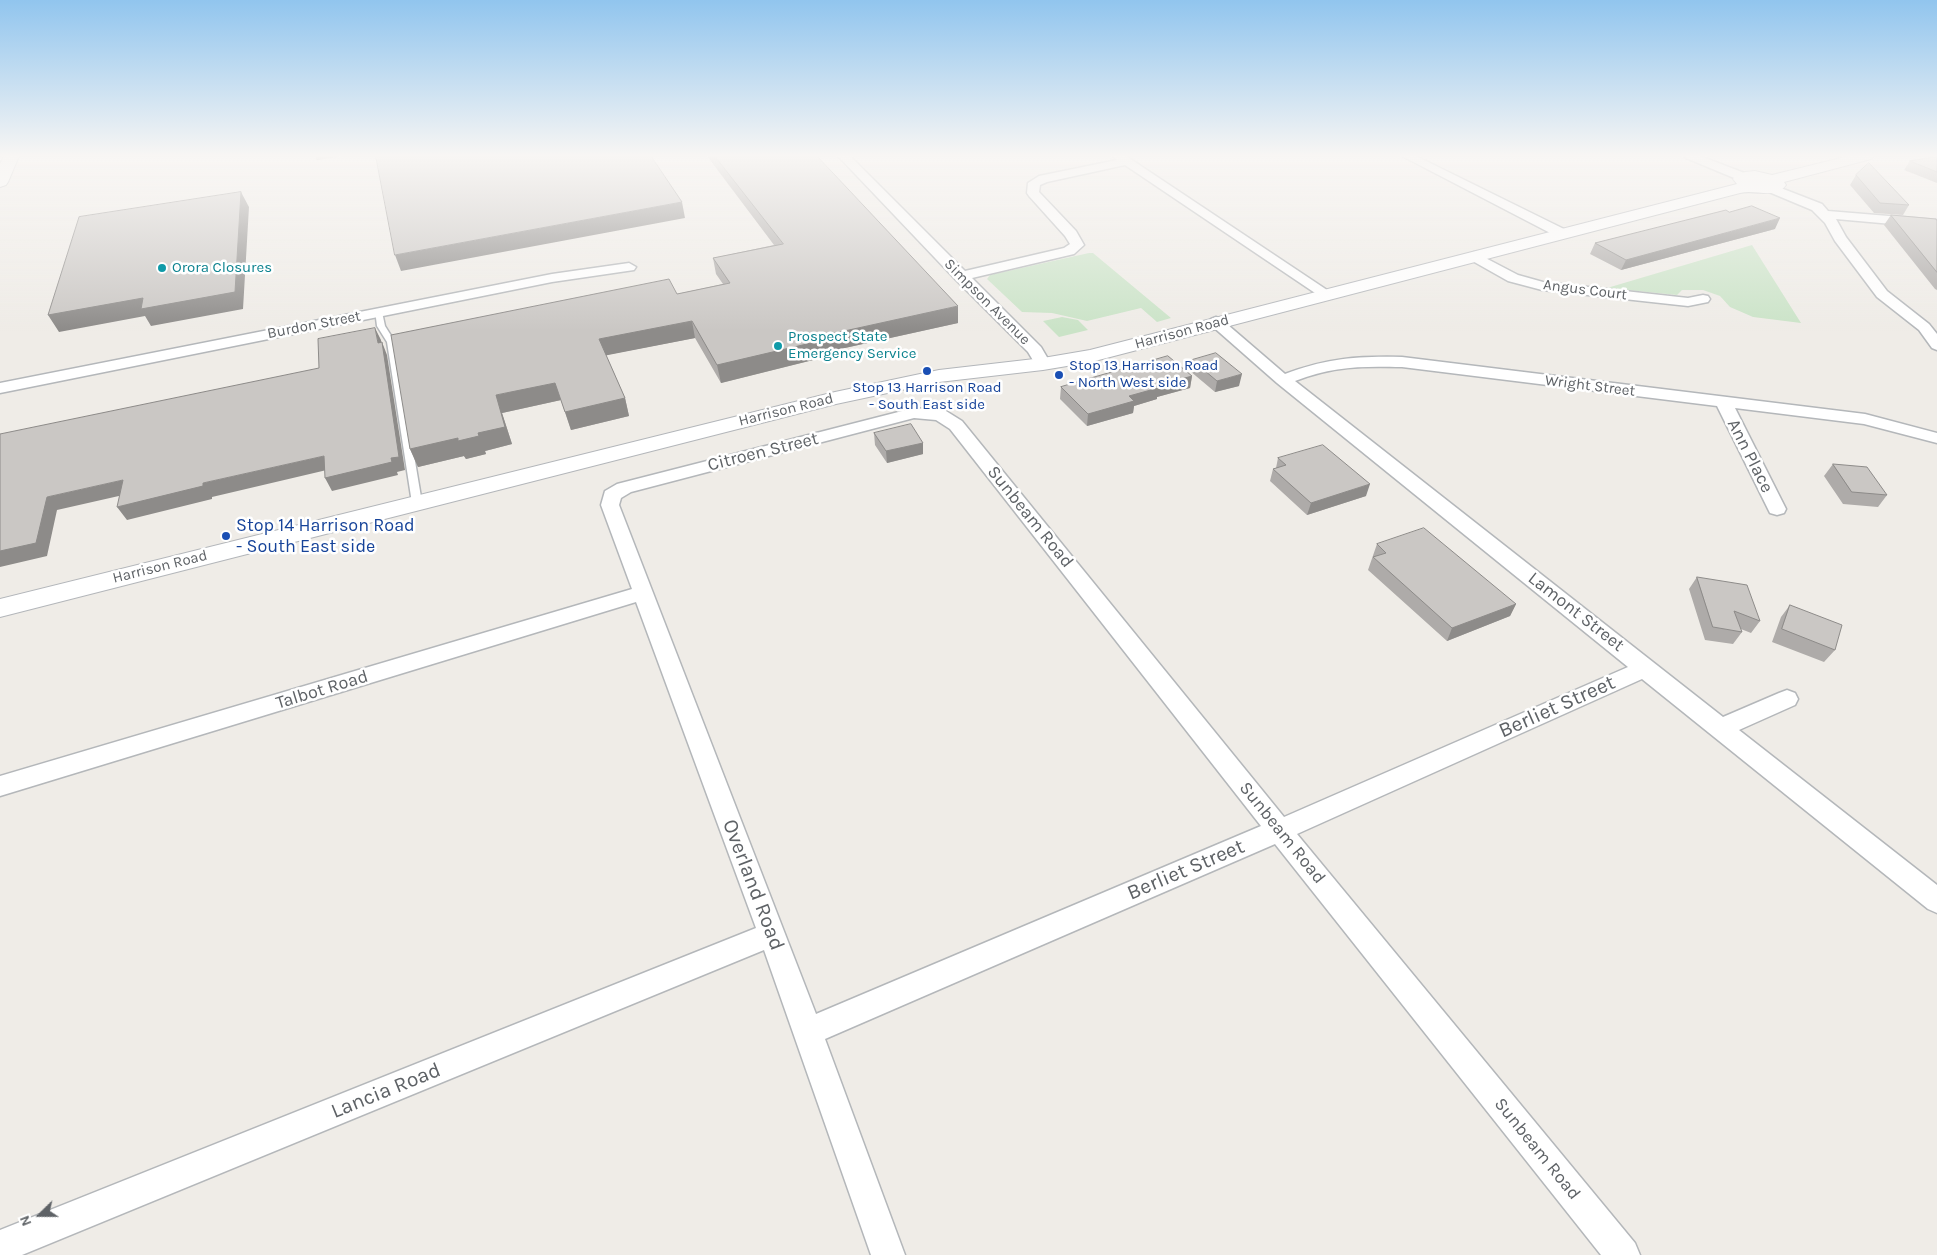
<!DOCTYPE html>
<html>
<head>
<meta charset="utf-8">
<style>
  body { margin:0 }
  #map { position:relative; width:1937px; height:1255px; overflow:hidden; background:#efece7; font-family:Karla,sans-serif }
  canvas { display:block }
  .north { position:absolute; left:15px; top:1190px; width:50px; height:50px; -webkit-text-stroke:4px #fff; paint-order:stroke; rotate:248deg; font-size:14px; font-weight:700; line-height:20px; text-align:center; color:#5e6266 }
  .north::after { content:''; display:block; margin:auto; width:18px; height:22px; background:#5e6266; clip-path:polygon(50% 0,100% 100%,50% 72%,0 100%) }
</style>
</head>
<body>
<div id="map">
<canvas width="1937" height="1255"></canvas>
<div class="north">N</div>
</div>
<script>
const c = document.querySelector('canvas').getContext('2d');
c.lineJoin = 'round';
function fillPath(path, color) {
  c.fillStyle = color;
  c.fill(path, 'evenodd');
}
function trace(path, color, width, dash) {
  c.strokeStyle = color;
  c.lineWidth = width;
  c.lineCap = dash ? 'butt' : 'round';
  c.setLineDash(dash || []);
  c.stroke(path);
}
function write(font, color, halo, rows, align = 'center') {
  c.font = font + ' Karla,sans-serif';
  c.lineWidth = 5;
  c.setLineDash([]);
  c.textBaseline = 'middle';
  c.strokeStyle = halo;
  c.fillStyle = color;
  for (const [text, x, y, turn = 0] of rows) {
    c.save();
    c.translate(x, y);
    c.rotate((+turn || 0) * Math.PI / 180);
    c.textAlign = isNaN(turn) ? turn : align;
    if (halo) c.strokeText(text, 0, 0);
    c.fillText(text, 0, 0);
    c.restore();
  }
}
const green = new Path2D(`
  M1752,245L1801,323L1753,317L1730,307L1720,296L1703,290H1682L1677,295L1607,288Z
  M1089,253H1093L1171,318L1157,322L1141,308L1087,321L1052,313L1022,312L987,279L990,275Z
  M1062,317L1078,320L1088,330L1059,337L1043,321Z`);
const lane = new Path2D(`
  M375,310L382,312L385,326L395,342L422,503L417,506L412,503L387,342L377,326Z`);
const street = new Path2D(`
  M838,156H850L965,271L1064,248L1070,244L1065,236L1029,196L1027,193L1028,183L1039,176L1117,160L1113,156H1126L1333,294L1331,297H1321L1125,165L1047,182L1040,185L1039,192L1076,231L1084,245L1074,254L972,278L1041,347L1051,364L1049,367H1037L1028,352L955,279Z
  M1402,156H1416L1566,230L1568,233L1561,237L1556,236Z
  M1684,156H1700L1747,174L1749,177L1743,181L1739,180L1686,158Z
  M1773,185L1822,204L1828,211L1937,220V228L1836,219L1846,237L1887,291L1929,324L1937,334V350L1932,348L1919,330L1877,297L1835,241L1825,223L1812,210L1769,192L1767,189L1769,186Z
  M1474,252L1518,275L1543,282L1688,298L1703,295L1708,296L1710,299L1708,302L1688,306L1542,290L1508,281L1469,259L1467,256Z
  M629,263L636,267L634,270L552,282L0,393V383L552,274Z
  M1216,317L1221,319L1285,374C1327,358 1358,356 1402,357L1865,414L1937,433V443L1864,424L1735,408L1786,509L1784,513L1777,515L1770,513L1768,509L1717,406L1402,367C1361,366 1334,366 1295,381L1723,717L1779,693L1787,690L1795,693L1798,699L1795,705L1739,730L1937,885V913L1928,909L1642,679L1297,834L1635,1243L1640,1255H1601L1275,844L825,1039L905,1255H871L764,950L22,1255H0V1230L756,928L636,602L0,796V776L632,589L601,505L605,491L617,484L914,408L946,411L962,421L1284,817L1628,667L1277,383L1211,325L1208,322L1211,319ZM914,418L936,420L950,429L1261,826L816,1014L619,505L621,498L631,492Z`);
const secondary = new Path2D(`
  M4,156H19L8,182L6,185L0,187V164Z
  M1849,156H1874L1871,159L1784,182L1786,185C1776,200 1756,189 1740,193L1091,362L1043,370L939,382L836,404L0,617V599L835,392L939,370L1043,358L1090,350L1737,184L1733,179L1735,176L1745,172L1755,171L1772,175Z`);
const wall = new Path2D(`
  M707,156H817L958,323L813,355V360L721,383L695,338L606,355L625,398L629,416L571,430L561,400L502,413L512,444L485,451L486,454L466,459L464,456L418,467L410,449L677,294L723,284L716,274L713,258L774,245Z
  M1937,157V183L1904,170L1910,161Z
  M1856,175L1909,205L1903,215L1874,213L1850,185Z
  M1891,215L1937,221V290L1935,289L1884,225Z
  M1775,229L1621,270L1590,254L1595,243Z
  M1192,360L1239,386L1215,392L1190,371Z
  M1192,376L1190,388L1157,397V399L1134,406L1133,413L1087,426L1060,399L1061,387Z
  M874,433L923,443V454L887,463L875,445Z
  M1278,458L1366,496L1307,515L1270,481L1273,469L1276,468Z
  M1833,464L1887,495L1878,507L1843,504L1824,476Z
  M1377,544L1516,604L1510,616L1447,641L1368,570Z
  M1697,577L1760,621L1751,633L1741,629L1742,632L1733,644L1705,640L1689,589Z
  M1790,605L1835,650L1824,662L1772,642L1781,617Z`);
const shadedWall = new Path2D(`
  M315,156H343L317,160Z
  M241,192L249,207L243,309L151,326L145,316L59,332L48,315Z
  M682,202L685,218L401,271L395,255Z
  M1780,218L1775,229L1621,270L1626,260Z
  M958,306V323L813,355V360L721,383L717,365L808,339Z
  M692,321L695,338L603,356L599,339Z
  M375,328L381,340L383,356L378,343Z
  M382,342L387,355L405,470L397,472L398,475L332,491L325,478Z
  M1242,374L1239,386L1215,392L1217,381Z
  M1192,376L1190,388L1157,397V399L1134,406L1133,413L1087,426L1088,414L1129,396L1156,386Z
  M555,383L561,400L502,413L512,444L485,451L486,454L466,459L464,456L418,467L410,449L478,433L496,395Z
  M625,398L629,416L571,430L565,412Z
  M923,443V454L887,463L886,451Z
  M324,456L331,469L212,497V499L127,520L117,507L203,483Z
  M123,480L132,493L57,510L47,556L0,567V551L47,497Z
  M1370,484L1366,496L1307,515L1311,503Z
  M1516,604L1510,616L1447,641L1452,628Z`);
const building = new Path2D(`
  M376,156H651L682,202L395,255Z
  M715,156H817L958,306L808,339L811,343L717,365L692,321L599,339L625,398L565,412L555,383L496,395L505,427L478,433L479,436L458,441V438L410,449L391,335L669,279L677,294L730,283L713,258L783,244Z
  M1937,157V172L1910,161Z
  M1869,163L1909,205L1880,203L1856,175Z
  M241,192L235,292L141,309L143,298L48,315L79,217Z
  M1752,206L1780,218L1626,260L1595,243L1726,210L1729,212Z
  M1891,215L1936,219L1937,221V272Z
  M375,328L378,343L382,342L399,457L391,458L392,462L325,478L324,456L203,483V486L117,507L123,480L47,497L36,543L0,551V434L319,368L318,339Z
  M1216,353L1242,374L1217,381L1192,360Z
  M1168,356L1192,376L1156,386L1158,388L1129,396L1134,401L1088,414L1061,387Z
  M911,424L923,443L886,451L874,433Z
  M1323,445L1370,484L1311,503L1273,469L1286,465L1278,458Z
  M1833,464L1867,467L1887,495L1852,492Z
  M1424,528L1516,604L1452,628L1373,557L1386,553L1377,544Z
  M1697,577L1747,585L1760,621L1734,611L1742,632L1713,627Z
  M1790,605L1842,625L1835,650L1782,629Z`);
const markers = [
  [162,268,5,"#0f9aa8"],
  [778,346,5,"#0f9aa8"],
  [927,371,5,"#1a4fb4"],
  [1059,375,5,"#1a4fb4"],
  [226,536,5,"#1a4fb4"]
];
const farCulturenames = [
  ["Orora Closures",172,268],
  ["Prospect State",788,337],
  ["Emergency Service",788,354]
];
const farStreetnames = [
  ["Angus Court",1585,290,7],
  ["Simpson Avenue",987,302,45],
  ["Burdon Street",314,325,-11],
  ["Harrison Road",1182,332,-15],
  ["Wright Street",1590,386,7],
  ["Harrison Road",786,410,-14],
  ["Harrison Road",160,567,-14]
];
const farTransitnames = [
  ["Stop 13 Harrison Road",1069,366],
  ["- North West side",1069,383],
  ["Stop 13 Harrison Road",927,388,"center"],
  ["- South East side",927,405,"center"]
];
const streetNames = [
  ["Citroen Street",763,452,-14],
  ["Ann Place",1750,456,63],
  ["Sunbeam Road",1030,517,51],
  ["Lamont Street",1576,612,38],
  ["Talbot Road",322,690,-17],
  ["Sunbeam Road",1282,833,51],
  ["Sunbeam Road",1537,1149,51]
];
const transitNames = [
  ["Stop 14 Harrison Road",236,526],
  ["- South East side",236,547]
];
const nearStreetnames = [
  ["Berliet Street",1557,707,-24],
  ["Berliet Street",1186,870,-23],
  ["Overland Road",753,885,69],
  ["Lancia Road",386,1091,-22]
];
fillPath(green, '#cae3c7');
trace(lane, '#b4b7ba', 3);
trace(street, '#b4b7ba', 3);
trace(secondary, '#b3b6ba', 2);
fillPath(lane, '#fff');
fillPath(street, '#fff');
fillPath(secondary, '#fff');
fillPath(wall, '#aeaba9');
fillPath(shadedWall, '#8d8b89');
fillPath(building, '#cac7c4');
trace(building, '#8d8b89', 1);
const sky = c.createLinearGradient(0, 0, 0, 331);
sky.addColorStop(0, '#91c5ee');
sky.addColorStop(0.47, '#f8f6f4');
sky.addColorStop(1, '#f8f6f400');
c.fillStyle = sky;
c.fillRect(0, 0, 1937, 331);
for (const [x, y, r, color] of markers) {
  const dot = new Path2D();
  dot.arc(x, y, r, 0, 2 * Math.PI);
  c.fillStyle = color;
  c.fill(dot);
  trace(dot, '#fff', 2);
}
write('15px', '#0d838f', '#fff', farCulturenames, 'left');
write('15px', '#5e6266', '#fff', farStreetnames);
write('15px', '#164399', '#fff', farTransitnames, 'left');
write('18px', '#5e6266', '#fff', streetNames);
write('18px', '#164399', '#fff', transitNames, 'left');
write('21px', '#5e6266', '#fff', nearStreetnames);
</script>
</body>
</html>
